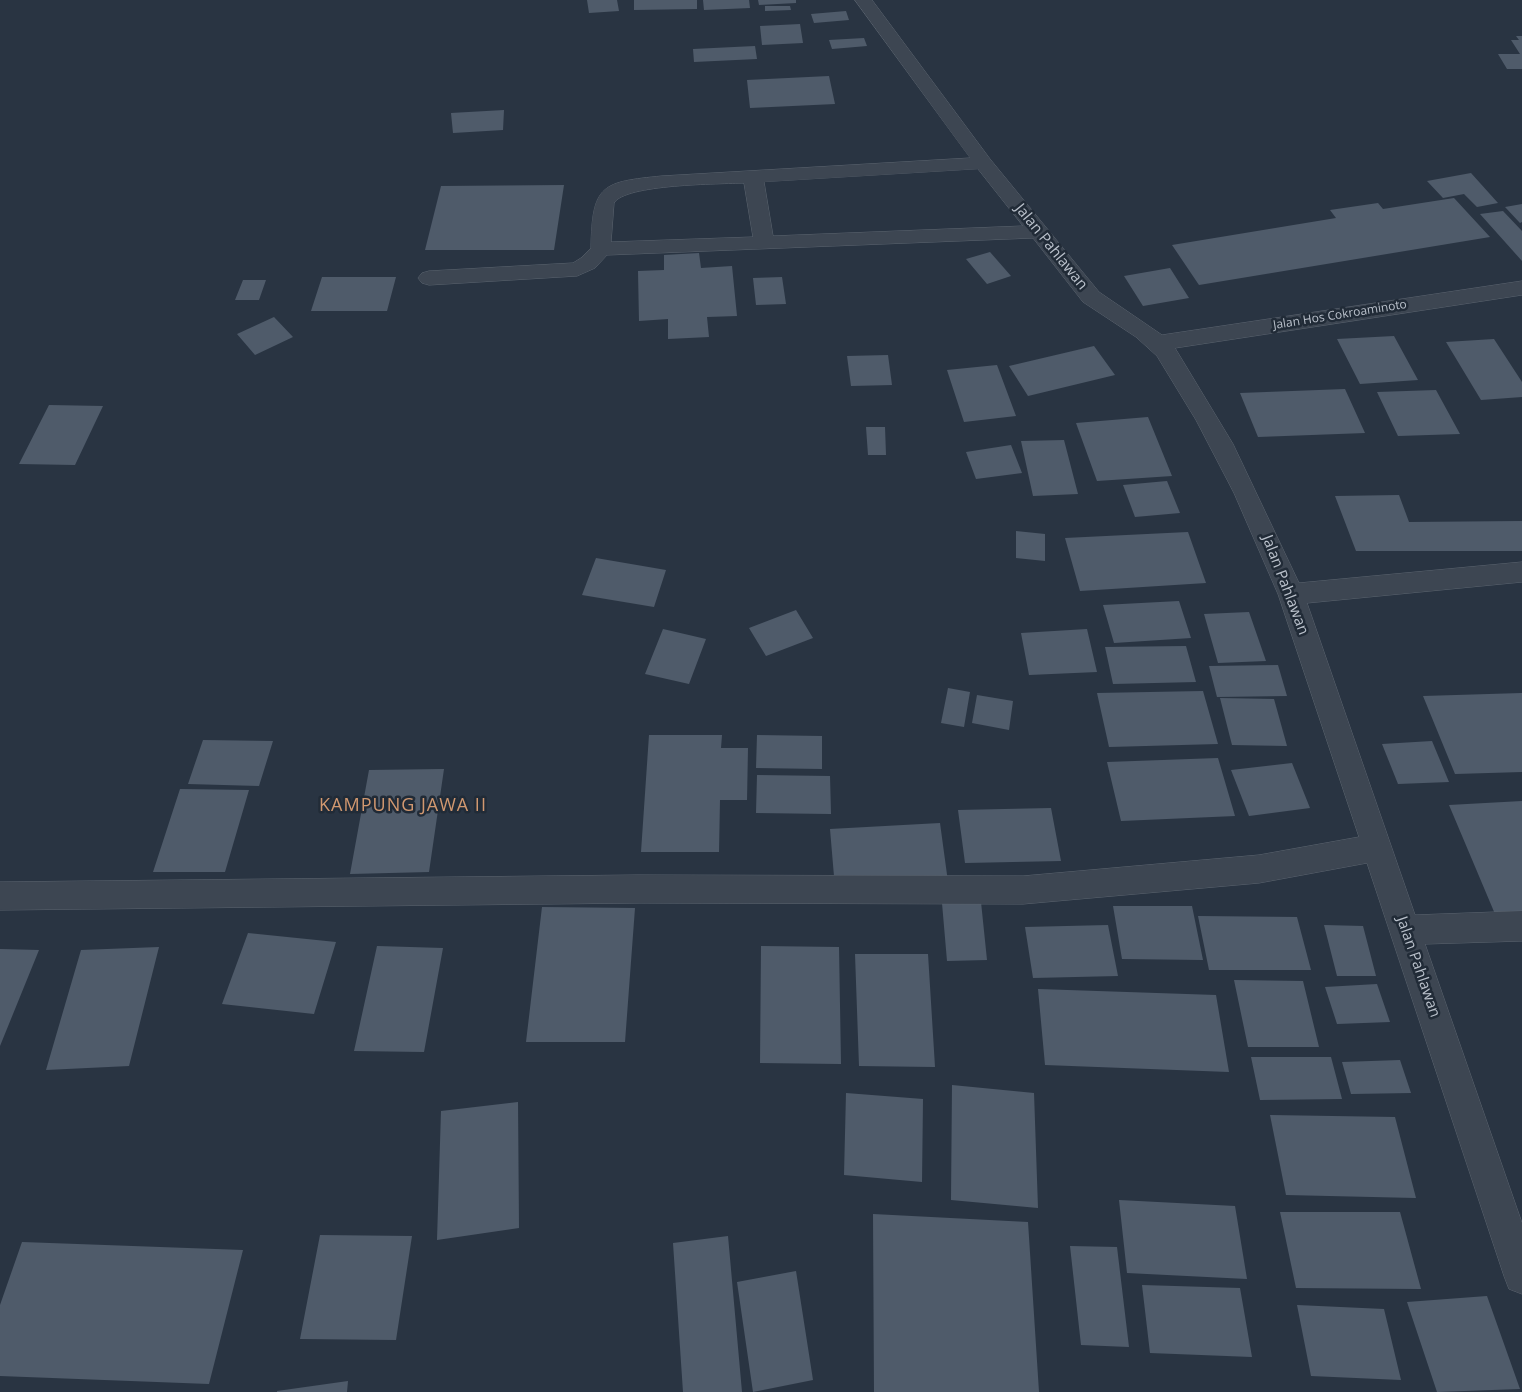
<!DOCTYPE html>
<html>
<head>
<meta charset="utf-8">
<style>
  body { margin:0 }
  canvas { display:block; background:#293442 }
</style>
</head>
<body>
<canvas width="1522" height="1392"></canvas>
<script>
const c = document.querySelector('canvas').getContext('2d');
c.lineJoin = 'round';
function fillPath(path, color) {
  c.fillStyle = color;
  c.fill(path, 'evenodd');
}
function trace(path, color, width, dash) {
  c.strokeStyle = color;
  c.lineWidth = width;
  c.lineCap = dash ? 'butt' : 'round';
  c.setLineDash(dash || []);
  c.stroke(path);
}
function write(font, color, halo, rows, align = 'center') {
  c.font = font + ' "Open Sans",sans-serif';
  c.lineWidth = 5;
  c.setLineDash([]);
  c.textBaseline = 'middle';
  c.strokeStyle = halo;
  c.fillStyle = color;
  for (const [text, x, y, turn = 0] of rows) {
    c.save();
    c.translate(x, y);
    c.rotate((+turn || 0) * Math.PI / 180);
    c.textAlign = isNaN(turn) ? turn : align;
    if (halo) c.strokeText(text, 0, 0);
    c.fillText(text, 0, 0);
    c.restore();
  }
}
const building = new Path2D(`
  M587,0H617L619,11L589,13Z
  M634,0H697V9L634,10Z
  M703,0H749L750,8L704,10Z
  M758,0H796V3L759,5Z
  M765,6H790L791,10L765,11Z
  M846,11L849,20L814,23L811,14Z
  M800,24L803,43L762,45L760,26Z
  M1516,36H1522V69H1507L1498,54H1520L1511,40H1519Z
  M864,38L867,46L832,49L829,40Z
  M755,46L757,59L694,62L693,49Z
  M829,76L835,104L750,108L747,80Z
  M504,110L503,130L453,133L451,113Z
  M1471,173L1498,203L1477,207L1464,194L1443,198L1427,181Z
  M564,185L554,250H425L441,186Z
  M1454,198L1490,237L1199,285L1172,245L1336,218L1330,210L1378,203L1383,209Z
  M1522,204V222L1520,223L1505,207Z
  M1503,211L1522,231V261L1480,214Z
  M990,252L1011,276L987,284L966,259Z
  M699,253L701,268L732,266L737,316L707,317L709,337L668,339V319L639,321L638,271L664,270V255Z
  M1170,268L1189,298L1143,306L1124,276Z
  M322,277H396L387,311H311Z
  M782,277L786,304L756,305L753,278Z
  M243,280H266L259,300H235Z
  M274,317L293,337L255,355L237,334Z
  M1394,336L1418,380L1360,384L1337,339Z
  M1494,339L1522,382V397L1481,400L1446,342Z
  M1094,346L1115,375L1028,396L1009,366Z
  M888,355L892,385L851,386L847,356Z
  M997,365L1016,416L964,422L947,370Z
  M1345,389L1365,433L1258,437L1240,393Z
  M1436,390L1460,434L1398,436L1377,392Z
  M49,405L103,406L75,465L19,464Z
  M1148,417L1172,476L1097,481L1076,423Z
  M866,427H885L886,455H868Z
  M1064,440L1078,494L1033,496L1021,441Z
  M1011,445L1022,473L976,479L966,452Z
  M1167,481L1180,513L1135,517L1123,485Z
  M1399,495L1409,522L1522,521V551H1356L1335,496Z
  M1016,531L1045,534V561L1016,558Z
  M1188,532L1206,583L1080,591L1065,538Z
  M596,558L666,570L654,607L582,595Z
  M1179,601L1191,638L1114,643L1103,605Z
  M796,610L813,638L766,656L749,628Z
  M1249,612L1266,661L1218,663L1204,614Z
  M663,629L706,639L689,684L645,674Z
  M1087,629L1097,672L1029,675L1021,633Z
  M1186,646L1196,682L1113,684L1105,647Z
  M1278,665L1287,696L1217,697L1209,666Z
  M948,688L970,692L964,727L941,723Z
  M1203,691L1218,744L1109,747L1097,693Z
  M1522,693V772L1455,774L1423,696Z
  M977,695L1013,701L1009,730L972,723Z
  M1220,698L1274,699L1287,746L1232,745Z
  M649,735H722L721,748H748L747,800H720L719,852H641Z
  M757,735L822,736V769L756,768Z
  M203,740L273,741L259,786L188,784Z
  M1432,741L1449,782L1398,784L1382,744Z
  M1218,758L1235,816L1121,821L1107,762Z
  M1292,763L1310,808L1249,816L1231,770Z
  M444,769L429,872L350,874L369,770Z
  M757,775L830,776L831,814L756,813Z
  M180,789L249,790L225,872H153Z
  M1522,801V913L1495,914L1449,805Z
  M1051,808L1061,861L965,863L958,810Z
  M940,823L948,882L835,888L830,829Z
  M981,902L987,960L947,961L942,903Z
  M1113,906H1192L1203,960L1122,959Z
  M542,907L635,908L625,1042H526Z
  M1198,916L1297,917L1311,970H1209Z
  M1108,925L1118,976L1033,978L1025,927Z
  M1324,925L1363,926L1376,976H1337Z
  M248,933L336,942L314,1014L222,1004Z
  M377,946L443,948L424,1052L354,1051Z
  M761,946L839,947L841,1064L760,1063Z
  M159,947L129,1066L46,1070L81,950Z
  M0,949L39,950L0,1046Z
  M855,954H928L935,1067L859,1066Z
  M1234,980L1303,981L1319,1047H1248Z
  M1377,984L1390,1022L1337,1024L1325,987Z
  M1038,989L1216,995L1229,1072L1045,1065Z
  M1251,1057H1331L1342,1099L1260,1100Z
  M1400,1060L1411,1093L1351,1094L1342,1062Z
  M952,1085L1034,1093L1038,1208L951,1200Z
  M846,1093L923,1099L922,1182L844,1175Z
  M518,1102L519,1228L437,1240L441,1111Z
  M1270,1115L1395,1117L1416,1198L1286,1195Z
  M1119,1200L1235,1206L1247,1279L1127,1273Z
  M1280,1212H1400L1421,1289L1296,1288Z
  M873,1214L1028,1222L1039,1392H874Z
  M320,1235L412,1236L396,1340L300,1339Z
  M728,1236L742,1392H683L673,1243Z
  M22,1242L243,1250L209,1384L0,1376V1305Z
  M1070,1246L1117,1247L1129,1347L1081,1345Z
  M796,1271L813,1380L753,1392L737,1282Z
  M1142,1285L1240,1288L1252,1357L1150,1353Z
  M1487,1296L1520,1389L1437,1392L1407,1302Z
  M1297,1305L1384,1309L1401,1380L1311,1376Z
  M348,1381L347,1392H277V1391Z`);
const minor = new Path2D(`
  M855,0H872L990,159L1099,292L1162,335L1522,281V295L1175,348L1233,444L1299,583L1522,562V582L1307,603L1415,915L1522,911V941L1425,944L1522,1223V1294L1509,1289L1504,1276L1367,863L1259,883L1023,904L638,903L0,910V882L638,875L1023,876L1259,855L1359,837L1278,594L1234,493L1196,420L1157,356L1136,337L1083,302L1033,238L607,255L595,268L577,276L429,285L422,283L418,278L422,273L429,271L573,263L581,258L591,248C592,184 602,182 662,176L970,158ZM978,169L1023,226L773,236L764,182ZM744,183L753,237L611,242L614,203C625,184 720,184 744,183Z`);
const farStreetnames = [
  ["Jalan Hos Cokroaminoto",1340,315,-9]
];
const streetNames = [
  ["Jalan Pahlawan",1051,247,51],
  ["Jalan Pahlawan",1285,585,69],
  ["Jalan Pahlawan",1418,967,71]
];
const quarterNames = [
  ["KAMPUNG JAWA II",403,806]
];
fillPath(building, '#4f5b6a');
trace(minor, '#5b646f', 1);
fillPath(minor, '#3d4652');
write('12px', '#bac1cb', '#212b37', farStreetnames);
write('15px', '#bac1cb', '#212b37', streetNames);
c.letterSpacing = '1px';
write('18px', '#d19870', '#212b37', quarterNames);
c.letterSpacing = '0px';
</script>
</body>
</html>
